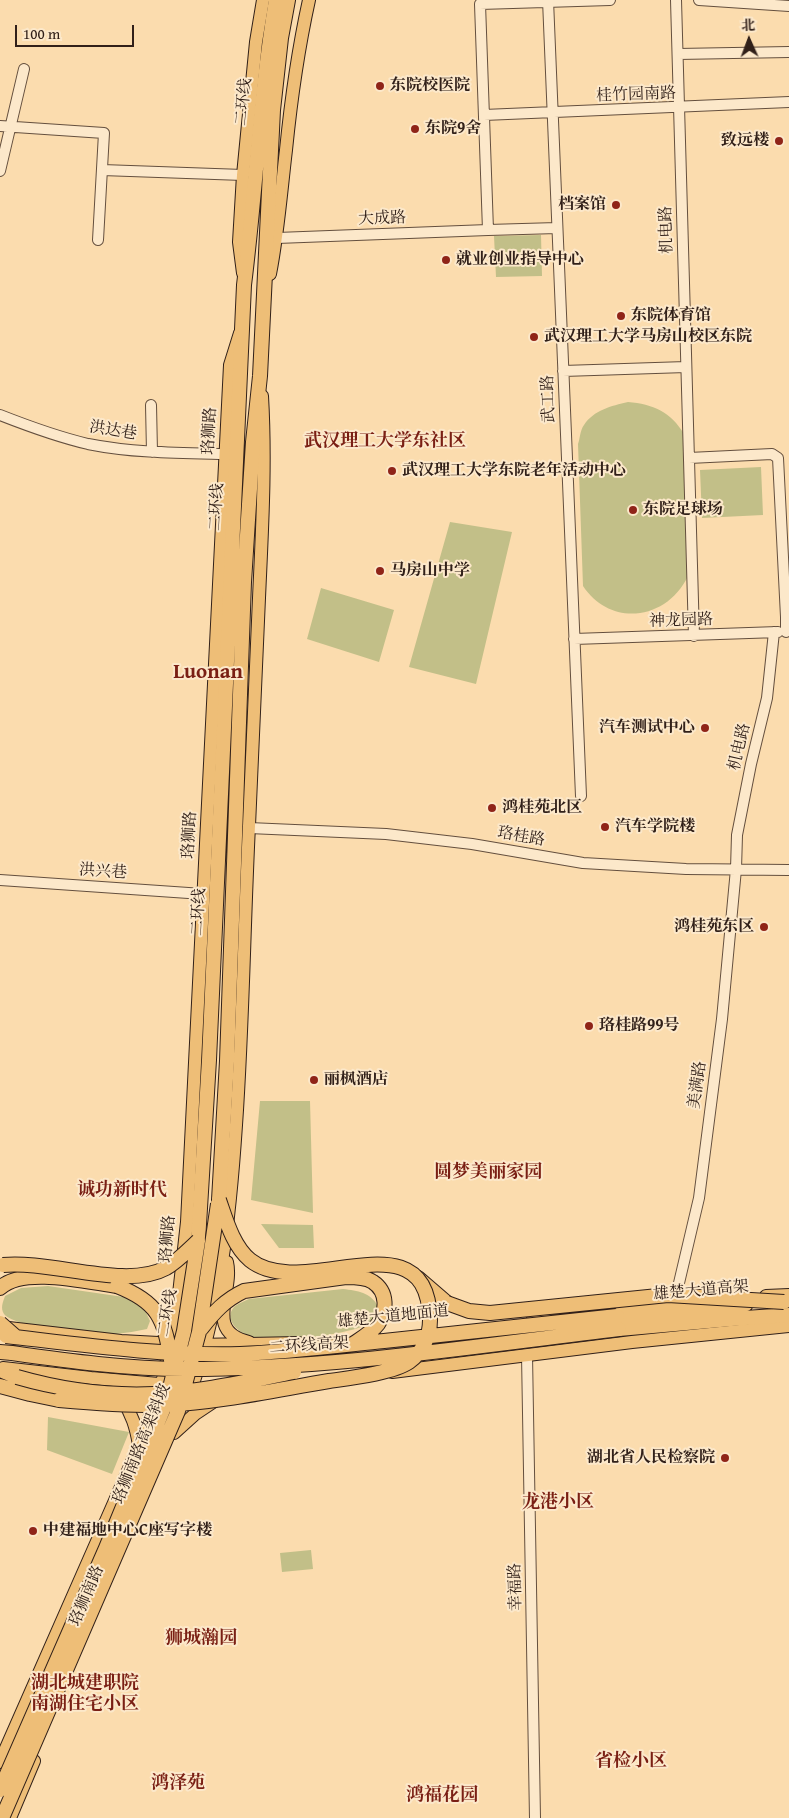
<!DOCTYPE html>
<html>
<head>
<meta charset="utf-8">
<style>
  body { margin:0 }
  #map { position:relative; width:789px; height:1818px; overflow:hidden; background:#fbdcae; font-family:"Gentium Book Plus","Noto Serif SC",serif }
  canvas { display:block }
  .north { position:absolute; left:724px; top:15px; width:50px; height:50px; -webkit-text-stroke:4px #fce8ca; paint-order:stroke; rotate:358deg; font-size:14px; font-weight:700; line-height:20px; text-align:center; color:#312019 }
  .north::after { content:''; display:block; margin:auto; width:18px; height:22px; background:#312019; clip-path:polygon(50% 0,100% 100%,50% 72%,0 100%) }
  .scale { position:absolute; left:15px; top:25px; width:119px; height:22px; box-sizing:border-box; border:2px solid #312019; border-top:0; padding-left:6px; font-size:15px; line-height:18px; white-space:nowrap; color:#312019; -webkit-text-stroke:4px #fce8ca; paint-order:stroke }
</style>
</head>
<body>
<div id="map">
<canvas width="789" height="1818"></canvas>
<div class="north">北</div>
<div class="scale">100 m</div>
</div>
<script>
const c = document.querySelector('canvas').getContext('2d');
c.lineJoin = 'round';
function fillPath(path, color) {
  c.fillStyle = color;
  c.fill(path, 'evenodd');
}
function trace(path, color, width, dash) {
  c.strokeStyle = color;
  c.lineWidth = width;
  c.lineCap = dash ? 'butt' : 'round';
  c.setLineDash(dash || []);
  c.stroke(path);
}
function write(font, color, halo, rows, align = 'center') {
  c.font = font + ' "Gentium Book Plus","Noto Serif SC",serif';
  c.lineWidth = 4;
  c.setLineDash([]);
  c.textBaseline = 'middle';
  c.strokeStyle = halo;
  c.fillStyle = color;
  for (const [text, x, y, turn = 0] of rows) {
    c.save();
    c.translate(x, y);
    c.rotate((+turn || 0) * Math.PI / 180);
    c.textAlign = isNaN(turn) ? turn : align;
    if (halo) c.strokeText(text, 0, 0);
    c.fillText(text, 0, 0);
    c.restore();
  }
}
const green = new Path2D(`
  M541,235L542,276L496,277L494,236Z
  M628,402C653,404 671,412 684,434L688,576C667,620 611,628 583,586L578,444C580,439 580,430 584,425C594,410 611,406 628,402Z
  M761,467L763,515L702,518L700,470Z
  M450,522L512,532L476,684L409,667Z
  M321,588L394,610L379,662L307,639Z
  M260,1101H310L313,1213L251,1200Z
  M261,1224L313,1225L314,1248H279Z
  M48,1286L124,1297L144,1308L150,1321L147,1329C137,1331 126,1333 116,1334C95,1334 17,1329 4,1314C0,1308 3,1302 5,1296L21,1288Z
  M343,1289C358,1291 370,1292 378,1306C376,1313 374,1318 369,1323C352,1335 271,1344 251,1337C239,1333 222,1319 235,1306C239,1303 245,1301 249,1299Z
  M48,1417L129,1432L112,1474L47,1450Z
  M311,1550L313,1569L282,1572L280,1553Z`);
const minor = new Path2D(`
  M548,0L581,796
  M676,0L694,636
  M699,0L789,6
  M678,54L789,52
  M484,115L789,102
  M0,126L104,133L98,240
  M102,170L243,175
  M0,171L24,69
  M557,228L488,230L480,4L610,0
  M277,238L488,230
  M563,371L686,367
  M151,405L152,452
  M0,415C28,426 58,437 88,444C133,453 179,453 225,454
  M689,458L772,454L778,458L786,617V632
  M574,639L778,632
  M249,828L386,834L472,844L583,863L686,869L789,870
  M0,880L203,894
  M675,1300L699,1198L722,1019L736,869L737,835L751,764L767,698L774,632
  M527,1355L535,1818`);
const major = new Path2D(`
  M243,273L239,242L243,175L256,42L263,0
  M270,274C278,233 281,192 286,150C291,100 298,50 309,0
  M227,1262C234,1292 203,1332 249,1342
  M766,1296L789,1295
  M533,1319L651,1304L694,1301
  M0,1327L121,1341L177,1344
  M197,1345L299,1343
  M3,1368L91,1378L170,1385
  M392,1372L632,1342L789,1326
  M188,1398C220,1311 230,1216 236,1125C243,1025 244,926 249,826C252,750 255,674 259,598C262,530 266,464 262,396
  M122,1399C132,1414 136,1427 139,1445
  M174,1433L195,1414L216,1400
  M0,1762L139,1446L162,1384L177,1312L187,1222L230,365L240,333
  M10,1818L34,1761`);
const highway = new Path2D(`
  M219,1200L227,1061L244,582L253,442L260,376L273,110L281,38L288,0
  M198,1241L209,1060L244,285C256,190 260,94 276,0
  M418,1278L447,1303
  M0,1288C23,1266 87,1282 117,1286
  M617,1316L746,1304
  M619,1329L731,1319L789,1315
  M0,1352L12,1353
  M0,1370L17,1377
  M0,1386L30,1394L59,1400`);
const highwayBridge = new Path2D(`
  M3,1265C51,1260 126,1290 166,1268C178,1261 188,1250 198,1241
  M117,1286C158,1302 164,1318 171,1360
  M447,1303L469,1311L490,1313L668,1295L784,1302
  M0,1323L16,1337
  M201,1329C214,1312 225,1300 244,1291L346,1277C355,1277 366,1277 373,1282C388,1292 387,1311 378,1324C372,1332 362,1338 353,1344
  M6,1336C84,1345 162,1356 240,1354C288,1352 336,1346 384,1341C461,1333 539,1325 617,1316
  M12,1353C69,1361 127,1369 185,1369C331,1369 475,1346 619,1329
  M17,1377C62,1390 108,1396 154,1394C201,1392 248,1381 294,1372
  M59,1400C94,1403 130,1406 165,1405C220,1402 275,1390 329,1381C350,1378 393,1373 409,1362C423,1352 430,1336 430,1320C428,1212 303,1303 250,1260C233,1246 226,1220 219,1200
  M0,1790L106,1548L167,1400L184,1331L198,1241
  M2,1818L178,1411L199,1332L218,1204`);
const markers = [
  [380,86,5,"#8f2418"],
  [415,129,5,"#8f2418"],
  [779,141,5,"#8f2418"],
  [616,205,5,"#8f2418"],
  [446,260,5,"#8f2418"],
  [621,316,5,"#8f2418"],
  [534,337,5,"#8f2418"],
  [392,471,5,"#8f2418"],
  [633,510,5,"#8f2418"],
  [380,571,5,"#8f2418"],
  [705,728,5,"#8f2418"],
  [492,808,5,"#8f2418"],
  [605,827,5,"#8f2418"],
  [764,927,5,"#8f2418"],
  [589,1026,5,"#8f2418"],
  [314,1080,5,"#8f2418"],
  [725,1458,5,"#8f2418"],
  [33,1531,5,"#8f2418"]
];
const poiNames = [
  ["东院校医院",390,86],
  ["东院9舍",425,129],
  ["致远楼",769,141,"right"],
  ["档案馆",606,205,"right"],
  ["就业创业指导中心",456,260],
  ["东院体育馆",631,316],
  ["武汉理工大学马房山校区东院",544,337],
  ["武汉理工大学东院老年活动中心",402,471],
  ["东院足球场",643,510],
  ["马房山中学",390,571],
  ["汽车测试中心",695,728,"right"],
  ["鸿桂苑北区",502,808],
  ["汽车学院楼",615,827],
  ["鸿桂苑东区",754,927,"right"],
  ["珞桂路99号",599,1026],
  ["丽枫酒店",324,1080],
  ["湖北省人民检察院",715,1458,"right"],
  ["中建福地中心C座写字楼",43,1531]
];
const streetNames = [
  ["桂竹园南路",636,95,-2],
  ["二环线",244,102,-84],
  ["大成路",382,219,-2],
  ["机电路",667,230,-92],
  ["武工路",549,399,-92],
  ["洪达巷",113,431,9],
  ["珞狮路",210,431,-87],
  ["二环线",217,507,-87],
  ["神龙园路",681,621,-2],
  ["机电路",740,747,-77],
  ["珞狮路",190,835,-87],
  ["珞桂路",521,837,10],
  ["洪兴巷",103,872,4],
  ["二环线",199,912,-87],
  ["美满路",698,1085,-82],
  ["珞狮路",168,1239,-85],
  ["雄楚大道高架",701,1291,-5],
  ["二环线",168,1313,-80],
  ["雄楚大道地面道",393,1317,-6],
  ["二环线高架",309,1346,-4],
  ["珞狮南路高架斜坡",142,1444,-68],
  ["幸福路",516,1587,-91],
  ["珞狮南路",87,1596,-67]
];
const neighbourhoodNames = [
  ["武汉理工大学东社区",385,441],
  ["圆梦美丽家园",488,1172],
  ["诚功新时代",122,1190],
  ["龙港小区",558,1502],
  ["狮城瀚园",201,1638],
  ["湖北城建职院",85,1683],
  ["南湖住宅小区",85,1704],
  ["省检小区",631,1761],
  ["鸿泽苑",178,1783],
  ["鸿福花园",442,1795]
];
const districtNames = [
  ["Luonan",208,673]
];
fillPath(green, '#c2bf88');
trace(minor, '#644f3e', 12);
trace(major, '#312019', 14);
trace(highway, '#312019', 16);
trace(minor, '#fce8ca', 10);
trace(major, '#eebe77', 12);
trace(highway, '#eebe77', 14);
trace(highwayBridge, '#312019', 16, []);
trace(highwayBridge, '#eebe77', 14);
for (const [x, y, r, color] of markers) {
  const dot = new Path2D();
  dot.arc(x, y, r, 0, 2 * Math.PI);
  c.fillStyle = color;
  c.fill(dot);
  trace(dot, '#fce8ca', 2);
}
write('bold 16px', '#312019', '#fce8ca', poiNames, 'left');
write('16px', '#312019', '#fce8ca', streetNames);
write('bold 18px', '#7a1f14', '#fce8ca', neighbourhoodNames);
write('bold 21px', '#7a1f14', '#fce8ca', districtNames);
</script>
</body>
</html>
